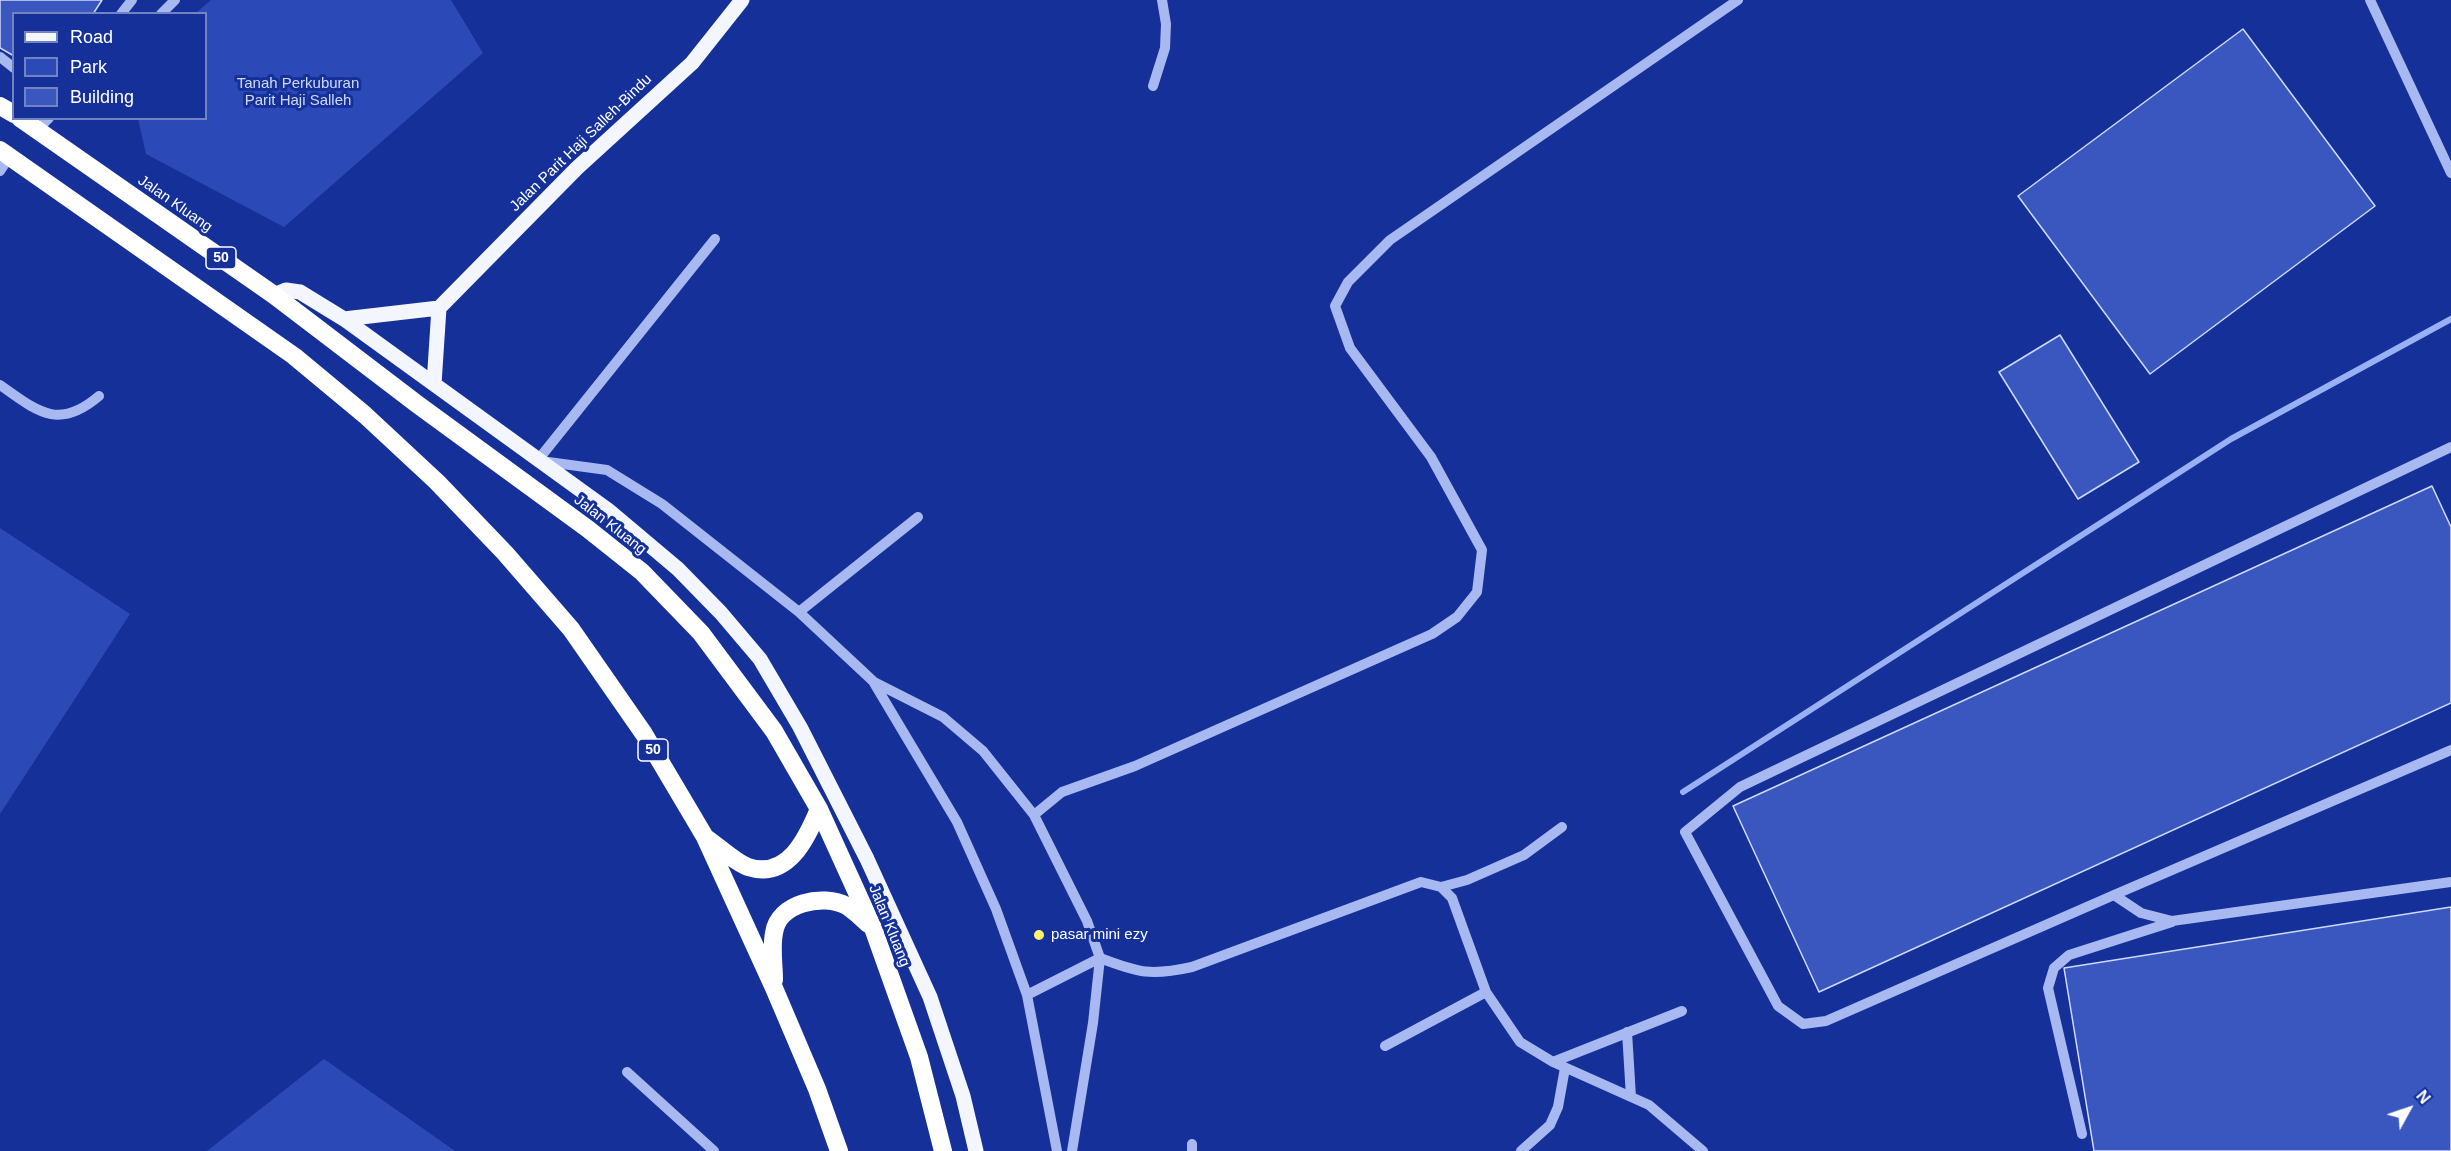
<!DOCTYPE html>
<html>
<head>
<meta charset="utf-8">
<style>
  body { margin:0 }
  #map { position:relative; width:2451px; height:1151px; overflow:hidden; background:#153199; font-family:Arial,sans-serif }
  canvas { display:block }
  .legend { position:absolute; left:12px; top:12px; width:195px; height:108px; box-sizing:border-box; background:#153199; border:2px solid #7383c2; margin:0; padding:8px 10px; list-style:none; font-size:18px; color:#fff }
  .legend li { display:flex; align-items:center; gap:12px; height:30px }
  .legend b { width:30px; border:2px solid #7383c2 }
  .north { position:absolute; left:2379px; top:1079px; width:60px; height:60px; -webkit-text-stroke:4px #153199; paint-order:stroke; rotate:50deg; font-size:16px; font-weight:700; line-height:24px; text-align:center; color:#fff }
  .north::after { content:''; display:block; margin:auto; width:21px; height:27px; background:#fff; clip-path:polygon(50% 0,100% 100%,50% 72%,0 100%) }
</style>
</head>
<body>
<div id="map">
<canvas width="2451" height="1151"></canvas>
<ul class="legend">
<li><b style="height:8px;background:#f3f5ff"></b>Road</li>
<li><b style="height:16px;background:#2b4ab8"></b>Park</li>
<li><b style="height:16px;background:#3957be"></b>Building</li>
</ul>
<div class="north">N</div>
</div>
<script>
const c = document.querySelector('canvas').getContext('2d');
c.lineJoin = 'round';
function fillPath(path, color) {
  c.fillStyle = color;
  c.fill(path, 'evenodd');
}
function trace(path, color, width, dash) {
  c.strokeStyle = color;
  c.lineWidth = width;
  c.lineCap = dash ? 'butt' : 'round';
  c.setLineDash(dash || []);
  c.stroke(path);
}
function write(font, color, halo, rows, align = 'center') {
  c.font = font + ' Arial,sans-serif';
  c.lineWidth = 6;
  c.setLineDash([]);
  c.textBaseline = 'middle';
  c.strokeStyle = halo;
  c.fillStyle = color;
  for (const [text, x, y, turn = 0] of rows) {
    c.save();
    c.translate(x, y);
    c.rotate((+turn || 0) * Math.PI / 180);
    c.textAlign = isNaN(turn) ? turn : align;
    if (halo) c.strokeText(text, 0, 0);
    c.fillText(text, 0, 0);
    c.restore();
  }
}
const green = new Path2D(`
  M211,0H451L483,53L284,227L146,154L138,119L206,118V14L196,13Z
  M0,528L130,614L0,814Z
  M324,1059L455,1151H207Z`);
const stream = new Path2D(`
  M1683,792L2231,439L2451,319`);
const building = new Path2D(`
  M0,0H102L93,14H14V56L0,48Z
  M2243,29L2375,206L2150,374L2018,196Z
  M2060,335L2139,462L2078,499L1999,372Z
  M2432,486L2451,527V703L1819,992L1733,806Z
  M2451,907V1151H2094L2064,968Z`);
const minor = new Path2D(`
  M2370,0L2451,173
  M121,14L132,0
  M161,14L175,0
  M0,57L14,68
  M1153,86L1165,48L1166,24L1162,0
  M37,130L49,118
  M0,171L10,156
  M0,385C37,411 58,431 99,396
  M2451,447L1740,787L1685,832L1778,1006L1803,1024L1826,1021L2114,895L2451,750
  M538,460L715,239
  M541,461L607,470L662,504L799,612L874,682L943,717L983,751L1034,815L1087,921L1100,958L1093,1023L1072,1151
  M799,612L918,517
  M874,683L957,822L996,909L1027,995L1057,1151
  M1034,815L1062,792L1135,766L1432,634L1457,617L1477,592L1482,550L1431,457L1350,348L1335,306L1348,282L1390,240L1738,0
  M1441,887L1467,880L1524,855L1562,827
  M2114,895L2141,913L2172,921L2451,882
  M1027,995L1100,958C1139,973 1151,976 1192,967L1421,882L1441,887L1452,898L1486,992L1520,1042L1553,1062L1649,1105L1703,1151
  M1627,1032L1631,1097
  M1385,1046L1486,992
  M1553,1062L1682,1011
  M627,1072L714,1151
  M2082,1134L2048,988L2054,968L2069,955L2172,922
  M1192,1144V1151
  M1521,1151L1550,1125L1558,1107L1565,1068`);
const major = new Path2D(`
  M274,295L286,290L300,292L344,319L439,308L577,168L692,63L742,0
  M344,319L608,510L678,569L721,613L760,659L800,727L867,859L930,997L963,1096L976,1151
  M434,384L439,308`);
const highway = new Path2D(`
  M0,106L14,114
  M20,118L274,295L417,404L588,529L642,572L701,633L774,731L819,809L873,928L919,1057L943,1151
  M0,150L294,356L365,415L437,482L505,553L571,629L644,734L705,837L774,988L817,1089L839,1151
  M706,838C718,846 736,863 748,867C788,880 807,838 819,809
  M774,980C774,965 771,948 774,933C778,903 823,893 847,906C854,911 862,918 868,924`);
const markers = [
  [1039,935,6,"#fff669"]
];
const shields = [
  [221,258,30],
  [653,750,30]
];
const shieldNames = [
  ["50",221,258],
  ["50",653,750]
];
const parkNames = [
  ["Tanah Perkuburan",298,84],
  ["Parit Haji Salleh",298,101]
];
const streetNames = [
  ["Jalan Parit Haji Salleh-Bindu",581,143,-44],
  ["Jalan Kluang",175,204,35],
  ["Jalan Kluang",610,525,38],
  ["Jalan Kluang",889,926,68]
];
const poiNames = [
  ["pasar mini ezy",1051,935]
];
fillPath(green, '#2b4ab8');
trace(stream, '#9ab0f5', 6);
fillPath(building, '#3957be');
trace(building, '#d0dafd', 1.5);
trace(minor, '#a8b9f2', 10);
trace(major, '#f3f5ff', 15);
trace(highway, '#fff', 18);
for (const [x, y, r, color] of markers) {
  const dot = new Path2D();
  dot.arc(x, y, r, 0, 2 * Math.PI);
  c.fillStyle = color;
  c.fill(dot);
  trace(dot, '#153199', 2);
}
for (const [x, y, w] of shields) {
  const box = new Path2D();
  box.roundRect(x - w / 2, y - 11, w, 22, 4.5);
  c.fillStyle = '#153199';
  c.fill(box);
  trace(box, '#fff', 1.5);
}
write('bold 14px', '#fff', null, shieldNames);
write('15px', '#d0dafd', '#153199', parkNames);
write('15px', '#fff', '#153199', streetNames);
write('15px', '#fff', '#153199', poiNames, 'left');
</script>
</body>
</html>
